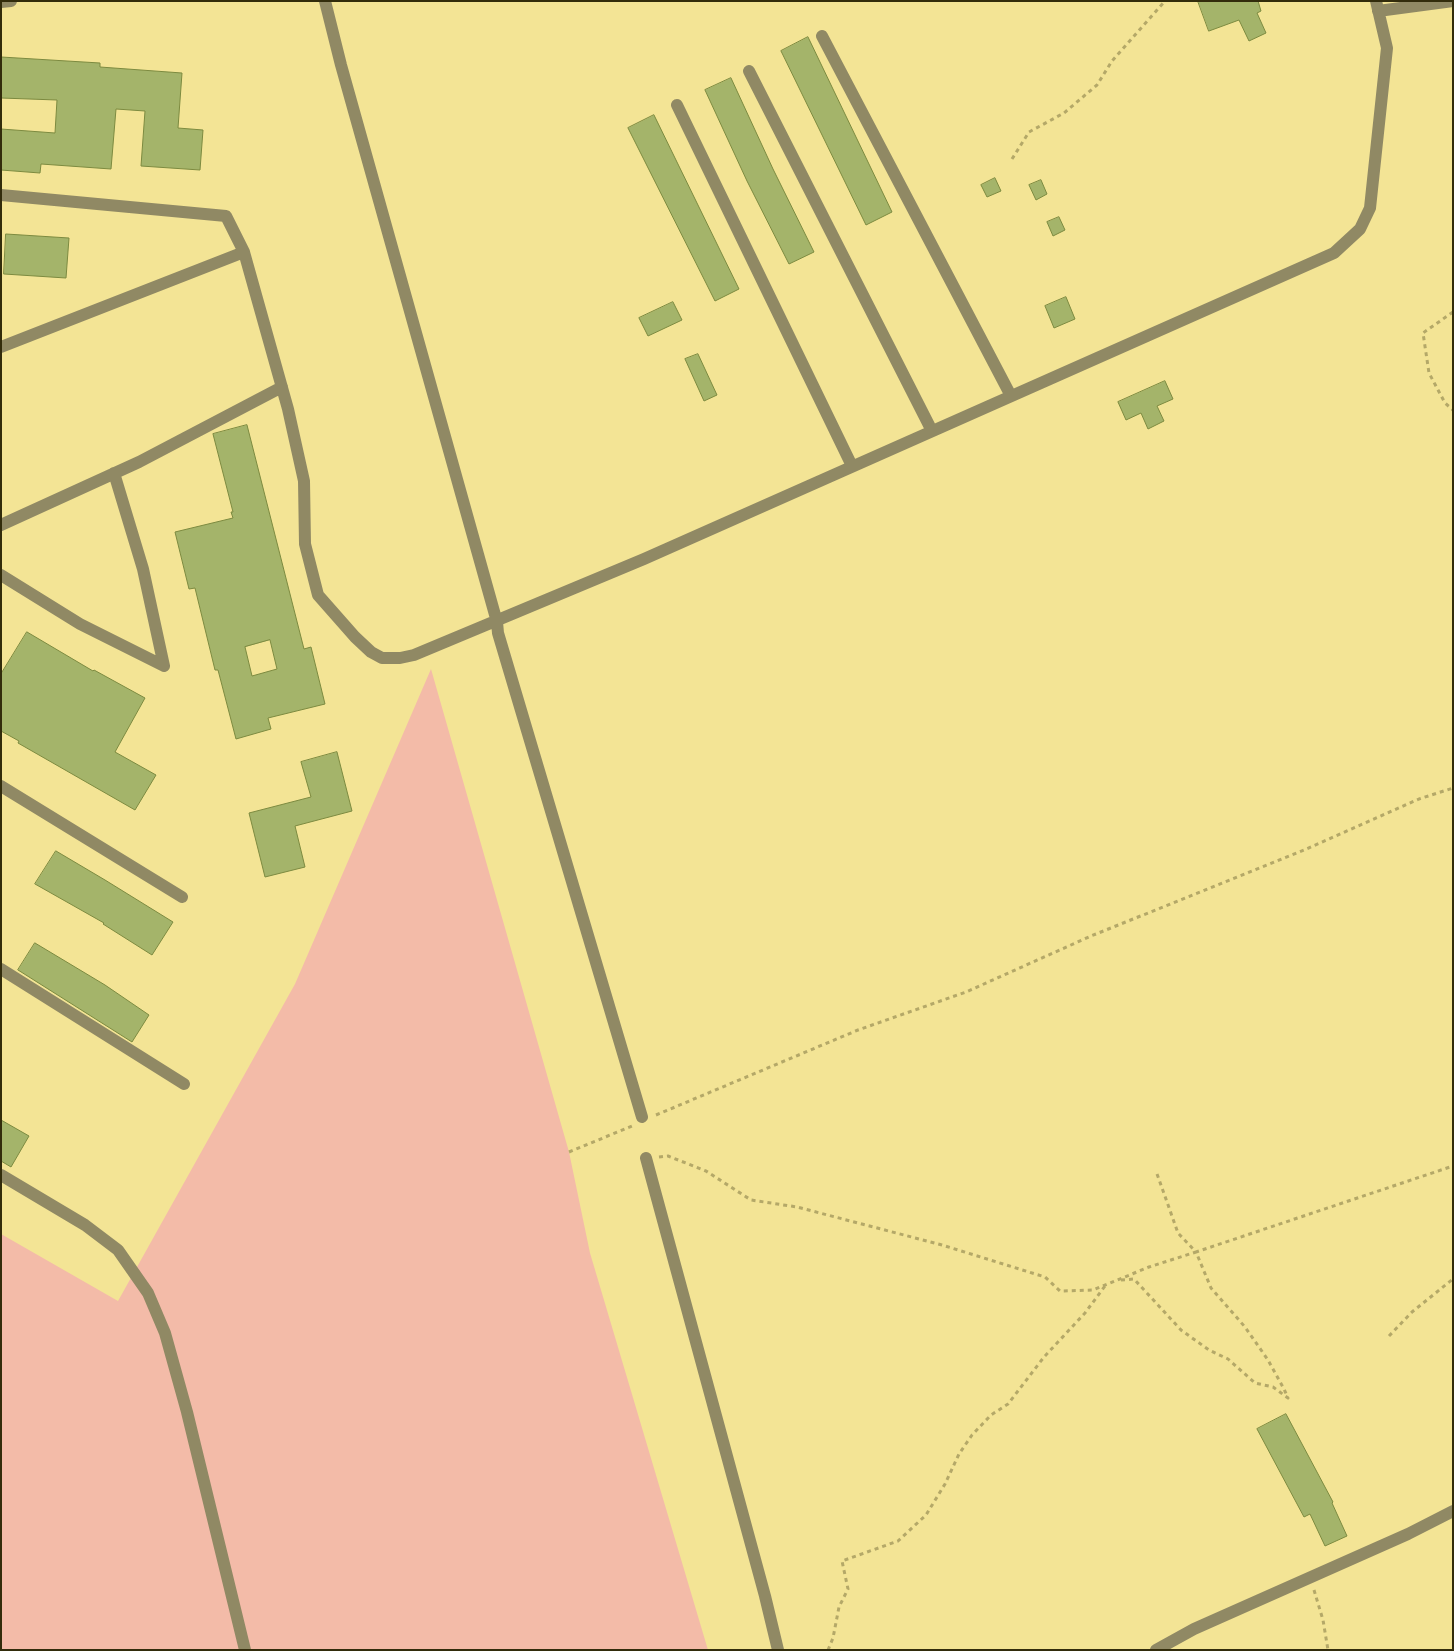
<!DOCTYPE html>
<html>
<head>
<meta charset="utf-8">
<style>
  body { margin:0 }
  #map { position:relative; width:1454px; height:1651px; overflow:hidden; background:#f3e495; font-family:"Libre Baskerville",serif }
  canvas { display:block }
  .frame { position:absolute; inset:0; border:2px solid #322c0b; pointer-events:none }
</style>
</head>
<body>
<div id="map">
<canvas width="1454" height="1651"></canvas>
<div class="frame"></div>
</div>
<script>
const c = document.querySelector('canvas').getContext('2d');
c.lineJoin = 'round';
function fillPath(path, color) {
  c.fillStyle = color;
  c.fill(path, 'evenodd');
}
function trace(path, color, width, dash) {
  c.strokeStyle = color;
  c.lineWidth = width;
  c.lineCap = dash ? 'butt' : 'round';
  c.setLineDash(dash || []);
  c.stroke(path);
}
const green = new Path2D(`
  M431,669L569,1152L590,1253L708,1650H1V1234L118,1301L295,984Z`);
const building = new Path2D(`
  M1198,1H1258L1261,11L1257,13L1266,33L1249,41L1239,20L1209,31Z
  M808,37L892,212L866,225L781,51Z
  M1,57L100,63V67L182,73L178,128L203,130L200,170L141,166L145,111L116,109L111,169L41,164L40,173L1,170V129L55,133L57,100L1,98Z
  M731,78L773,169L814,252L789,264L747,181L705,90Z
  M654,115L739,289L715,301L628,128Z
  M995,178L1001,191L987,197L981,185Z
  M1041,180L1047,194L1036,200L1029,185Z
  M1059,217L1065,230L1053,236L1047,222Z
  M6,234L69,238L66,278L4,274Z
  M1066,297L1075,319L1054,328L1045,306Z
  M673,302L682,320L648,336L639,318Z
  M698,354L717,395L704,401L685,359Z
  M1165,381L1173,399L1157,406L1164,421L1148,429L1141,413L1126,420L1118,402Z
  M247,425L304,649L311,647L325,704L268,718L271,729L236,739L218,670H215L195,588L189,589L175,532L233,518L231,512H233L213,434ZM270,640L277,669L252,676L245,647Z
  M27,632L93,671L94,670L145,698L115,752L156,775L135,810L18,743L19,741L1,731V674Z
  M337,752L352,811L295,826L305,867L265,877L249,813L311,797L301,762Z
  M56,851L105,880L173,922L152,955L103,924L104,923L35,884Z
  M35,943L105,985L149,1015L132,1042L18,970Z
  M1,1120L29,1136L11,1167L1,1161Z
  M1286,1414L1333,1502L1332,1503L1347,1536L1325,1546L1310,1514L1304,1517L1257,1429Z`);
const path = new Path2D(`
  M1012,159L1029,132L1064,113L1097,85L1112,61L1165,1
  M1453,312L1423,333L1429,373L1445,403L1453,410
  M656,1115L858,1030L966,992L1091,936L1304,850L1419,799L1453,788
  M569,1152L632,1126
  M659,1157L668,1156L706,1171L751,1200L797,1207L942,1245L1045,1277L1060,1291L1093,1290L1149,1267L1196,1252L1178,1233L1156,1171
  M1121,1280L1134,1279L1181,1330L1209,1350L1228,1359L1255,1383L1273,1387L1288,1398L1284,1389L1268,1360L1245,1327L1211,1288L1196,1252L1453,1166
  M1389,1336L1412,1312L1453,1279
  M1314,1590L1323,1620L1328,1650
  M828,1650L833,1638L839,1607L848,1589L842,1561L898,1541L926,1515L945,1484L959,1454L972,1435L991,1415L1008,1404L1044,1357L1085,1313L1105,1286`);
const minor = new Path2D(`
  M325,1L341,65L497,622L498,633L642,1117
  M1,2L11,1
  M1378,11L1453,1
  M822,36L1011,396
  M749,71L932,431
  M677,105L852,466
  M1,195L226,216L244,252L288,409L304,481L305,544L318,595L355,637L371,652L382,658H400L414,655L644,559L1334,253L1360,229L1370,208L1387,48L1376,1
  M1,347L244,252
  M114,473L143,569L164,666
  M1,525L139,462L282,387
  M1,575L80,624L164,666
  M1,786L182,897
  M1,969L184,1084
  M646,1158L765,1596L778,1650
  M1,1175L85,1225L118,1250L148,1293L165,1333L187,1412L245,1650
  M1156,1650L1194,1629L1408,1534L1453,1511`);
fillPath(green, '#f3bba8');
fillPath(building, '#a4b46a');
trace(building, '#7c8a40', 1);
trace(path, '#b4a868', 3, [4, 4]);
trace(minor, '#908964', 12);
</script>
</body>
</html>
